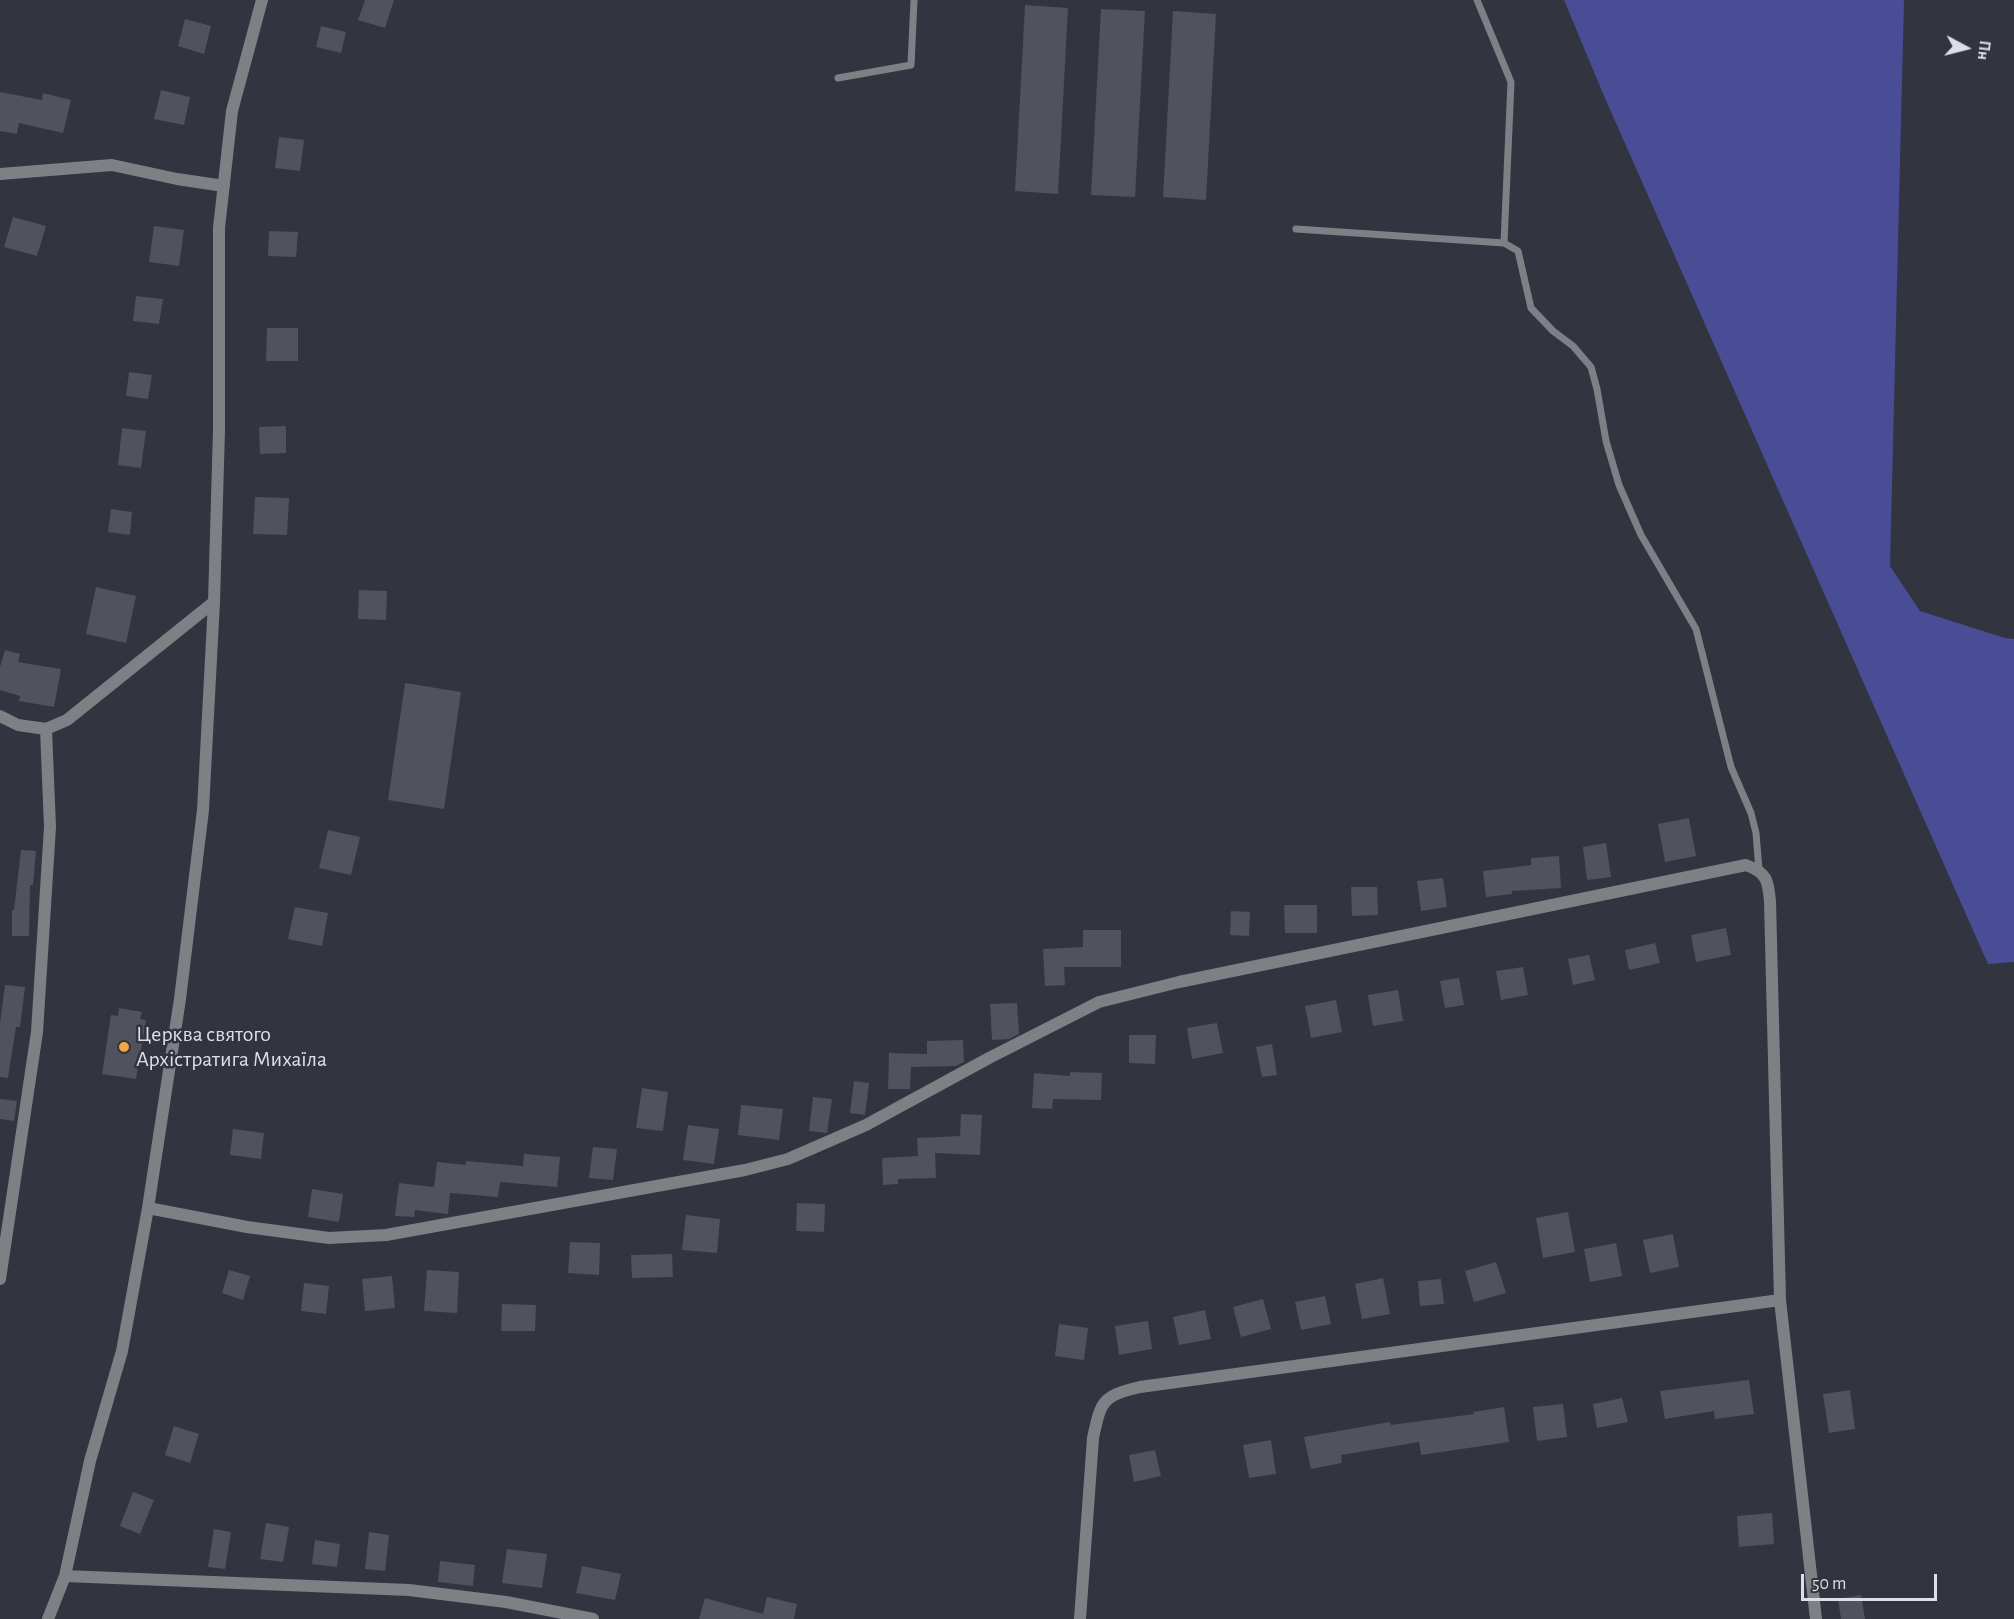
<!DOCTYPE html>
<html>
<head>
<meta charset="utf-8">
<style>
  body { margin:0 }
  #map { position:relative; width:2014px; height:1619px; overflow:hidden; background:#32343f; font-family:"Alegreya Sans",sans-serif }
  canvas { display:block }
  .north { position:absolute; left:1936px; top:18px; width:60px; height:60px; -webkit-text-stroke:4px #32343f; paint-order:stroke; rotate:97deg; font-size:16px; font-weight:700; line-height:24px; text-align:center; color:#dddee6 }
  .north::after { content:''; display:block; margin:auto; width:21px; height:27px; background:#dddee6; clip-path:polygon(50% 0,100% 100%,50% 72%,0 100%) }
  .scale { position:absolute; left:1801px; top:1574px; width:136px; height:27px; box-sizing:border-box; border:3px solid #dddee6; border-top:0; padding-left:8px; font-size:18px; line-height:21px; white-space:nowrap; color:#dddee6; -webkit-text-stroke:4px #32343f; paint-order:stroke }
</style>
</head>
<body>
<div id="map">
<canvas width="2014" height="1619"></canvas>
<div class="north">Пн</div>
<div class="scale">50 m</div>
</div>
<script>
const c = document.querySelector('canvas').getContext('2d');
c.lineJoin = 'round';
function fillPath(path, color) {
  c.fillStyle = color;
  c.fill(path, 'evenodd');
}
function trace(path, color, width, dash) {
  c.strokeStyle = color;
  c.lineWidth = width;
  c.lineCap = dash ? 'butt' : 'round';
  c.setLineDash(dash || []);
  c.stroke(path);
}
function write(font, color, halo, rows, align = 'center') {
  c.font = font + ' "Alegreya Sans",sans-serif';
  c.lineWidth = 5;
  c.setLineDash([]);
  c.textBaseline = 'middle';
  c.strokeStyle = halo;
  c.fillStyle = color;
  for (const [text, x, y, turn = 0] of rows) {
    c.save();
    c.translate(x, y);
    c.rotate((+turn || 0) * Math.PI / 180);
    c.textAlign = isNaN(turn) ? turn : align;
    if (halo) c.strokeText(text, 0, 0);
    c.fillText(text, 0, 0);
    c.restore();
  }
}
const green = new Path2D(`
  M1564,0H1904L1890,566L1920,611L2005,638L2014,639V962L1988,964L1604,96Z`);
const building = new Path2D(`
  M365,0H394L385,28L358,20Z
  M1025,5L1068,8L1058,194L1015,191Z
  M1101,9L1145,11L1135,197L1091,195Z
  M1173,11L1216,14L1206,200L1163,197Z
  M185,19L211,26L204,54L178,46Z
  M321,26L346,32L341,53L316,47Z
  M161,90L190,97L184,125L154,119Z
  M0,92L42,100L43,93L71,100L63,133L19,123L17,134L0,131Z
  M279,137L304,140L300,171L275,168Z
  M13,217L46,226L37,256L4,247Z
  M154,226L184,230L179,266L149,262Z
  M269,231L298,232L296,257L268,256Z
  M136,296L163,299L159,324L133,321Z
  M267,328H298V361H266Z
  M129,372L152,375L148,399L126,396Z
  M286,426V453L260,454L259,427Z
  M122,428L146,431L141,468L118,465Z
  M255,497L289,498L287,535L253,534Z
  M111,509L132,512L130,535L108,532Z
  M96,587L136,596L126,643L86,634Z
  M359,590L387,591L386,620L358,619Z
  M5,650L20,654L18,662L61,669L54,707L19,701L20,696L0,690V667Z
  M405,683L461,692L444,809L388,800Z
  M1689,818L1696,856L1665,862L1658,824Z
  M328,830L360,837L351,875L319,868Z
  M1606,843L1611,877L1587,880L1583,847Z
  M21,850L36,851L33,885H30L29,936H12V910H14Z
  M1559,856L1561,888L1512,891V894L1486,897L1483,871L1531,865V858Z
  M1443,878L1447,907L1421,911L1417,881Z
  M1351,887H1377L1378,915L1352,916Z
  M1284,905H1317V933H1285Z
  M295,907L328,913L322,946L288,939Z
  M1231,911L1250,912L1249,936L1230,935Z
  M1726,928L1731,955L1696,962L1691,935Z
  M1083,930H1121V967H1064L1065,985L1045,986L1043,949L1083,947Z
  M1655,943L1660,963L1629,970L1625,950Z
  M1589,955L1595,980L1573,985L1568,959Z
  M1523,967L1528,995L1501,1000L1496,971Z
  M1459,978L1464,1005L1445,1008L1440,981Z
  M5,985L25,987L20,1027H16L8,1078L0,1077V1023Z
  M1398,990L1403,1021L1373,1026L1368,995Z
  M1336,1000L1342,1032L1311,1038L1305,1006Z
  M1017,1003L1019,1034L1009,1039L992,1040L990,1004Z
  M119,1008L142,1012L140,1019L146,1020L136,1079L102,1074L111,1015L118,1016Z
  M1217,1023L1223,1053L1192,1059L1187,1028Z
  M1129,1035H1156L1155,1064L1129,1063Z
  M963,1040L964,1062L956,1066L911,1067L910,1089H888L889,1053L927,1054V1041Z
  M1272,1044L1277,1075L1262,1077L1256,1047Z
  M1070,1072L1102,1073L1101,1100L1053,1099L1052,1109L1032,1108L1034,1073L1070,1076Z
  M854,1081L869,1083L865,1115L850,1113Z
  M642,1088L668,1092L663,1131L636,1128Z
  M813,1097L832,1099L827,1133L809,1131Z
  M0,1099L17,1101L14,1121L0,1119Z
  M741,1105L783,1109L779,1140L738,1135Z
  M961,1114L982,1115L980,1155L935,1153L936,1178L898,1179V1184L883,1185L882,1158L918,1156L917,1138L960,1136Z
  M688,1125L719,1129L714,1164L683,1160Z
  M233,1129L264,1133L261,1159L230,1155Z
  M593,1147L617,1149L613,1180L589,1178Z
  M524,1154L560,1157L557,1187L500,1182L498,1197L450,1193L448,1214L415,1210L414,1217L395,1216L399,1183L434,1187L437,1162L466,1165V1161L523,1166Z
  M312,1189L343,1194L339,1222L308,1217Z
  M797,1203L825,1204L824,1232L796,1231Z
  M1568,1212L1575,1252L1543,1258L1536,1218Z
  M686,1215L720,1219L717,1253L682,1250Z
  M1673,1234L1679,1267L1650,1273L1643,1240Z
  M570,1242L600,1243L599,1275L568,1273Z
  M1616,1243L1622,1276L1590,1282L1584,1249Z
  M672,1254L673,1277L632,1278L631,1255Z
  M1496,1262L1506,1293L1474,1302L1465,1271Z
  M229,1270L250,1276L243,1300L222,1293Z
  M427,1270L459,1272L457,1313L424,1311Z
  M392,1276L395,1308L365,1311L362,1279Z
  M1383,1278L1390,1314L1362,1319L1355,1284Z
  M1441,1279L1444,1304L1420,1306L1418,1281Z
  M304,1283L329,1286L326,1314L301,1311Z
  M1325,1296L1331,1324L1301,1330L1295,1302Z
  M1263,1299L1271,1329L1241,1337L1233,1307Z
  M502,1304L536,1305L535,1331H501Z
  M1205,1310L1211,1339L1179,1345L1173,1317Z
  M1148,1321L1152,1349L1119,1355L1115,1326Z
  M1059,1324L1088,1328L1084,1360L1055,1356Z
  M1749,1380L1754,1414L1715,1419L1714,1411L1665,1419L1660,1391Z
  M1850,1390L1855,1429L1829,1433L1823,1394Z
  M1622,1398L1628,1422L1597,1428L1593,1404Z
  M1563,1404L1567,1437L1537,1441L1533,1407Z
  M1504,1407L1509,1442L1421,1455L1419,1442L1341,1455L1342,1463L1311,1469L1304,1437L1390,1422L1391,1425L1474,1414L1473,1412Z
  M174,1426L199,1434L190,1463L165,1455Z
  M1271,1440L1276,1474L1249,1478L1243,1445Z
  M1155,1450L1161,1476L1134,1482L1129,1455Z
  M133,1492L154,1500L140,1534L120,1526Z
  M1772,1513L1774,1544L1739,1547L1737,1516Z
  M266,1523L289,1527L283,1562L260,1559Z
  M214,1529L231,1532L225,1569L208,1567Z
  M369,1532L389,1535L385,1571L365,1569Z
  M315,1540L340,1544L337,1567L312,1564Z
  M507,1549L547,1554L542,1588L502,1583Z
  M440,1561L475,1565L473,1586L438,1582Z
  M582,1566L621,1574L615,1600L576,1593Z
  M1861,1595L1865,1619H1841L1838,1599Z
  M767,1597L797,1604L794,1619H699L705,1598L763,1614Z`);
const service = new Path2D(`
  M838,78L911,65L914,0
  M1296,229L1504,243L1511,82L1477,0
  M1504,243L1518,251L1531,308L1553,331L1573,346L1591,367L1597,389L1606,441L1619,485L1641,535L1696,629L1731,767L1751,813L1756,833L1759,870`);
const minor = new Path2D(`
  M0,174L112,165L177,179L224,186
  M0,716L18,725L46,729L67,720L214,602
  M148,1208L247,1227L329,1238L386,1235L745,1170L788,1159L866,1125L989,1058L1099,1002L1179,982L1746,865C1767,873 1768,880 1770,901L1780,1300L1816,1619
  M0,1279L37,1032L50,827L46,729
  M65,1576L409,1590L506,1602L593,1619
  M48,1619L65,1576L90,1461L122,1351L148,1208L180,999L203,810L214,602L219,430V228L232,111L262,0
  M1080,1619L1093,1438C1101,1401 1102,1396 1140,1387L1780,1300`);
const markers = [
  [124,1047,6,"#f3a443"]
];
const poiNames = [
  ["Церква святого",136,1034],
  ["Архістратига Михаїла",136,1059]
];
fillPath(green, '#484d96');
fillPath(building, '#50525e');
trace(service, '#7f8086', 7);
trace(minor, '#7f8086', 12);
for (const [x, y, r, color] of markers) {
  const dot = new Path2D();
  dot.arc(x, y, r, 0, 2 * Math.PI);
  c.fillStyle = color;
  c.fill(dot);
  trace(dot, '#32343f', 2);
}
write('22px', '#dddee6', '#32343f', poiNames, 'left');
</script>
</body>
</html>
